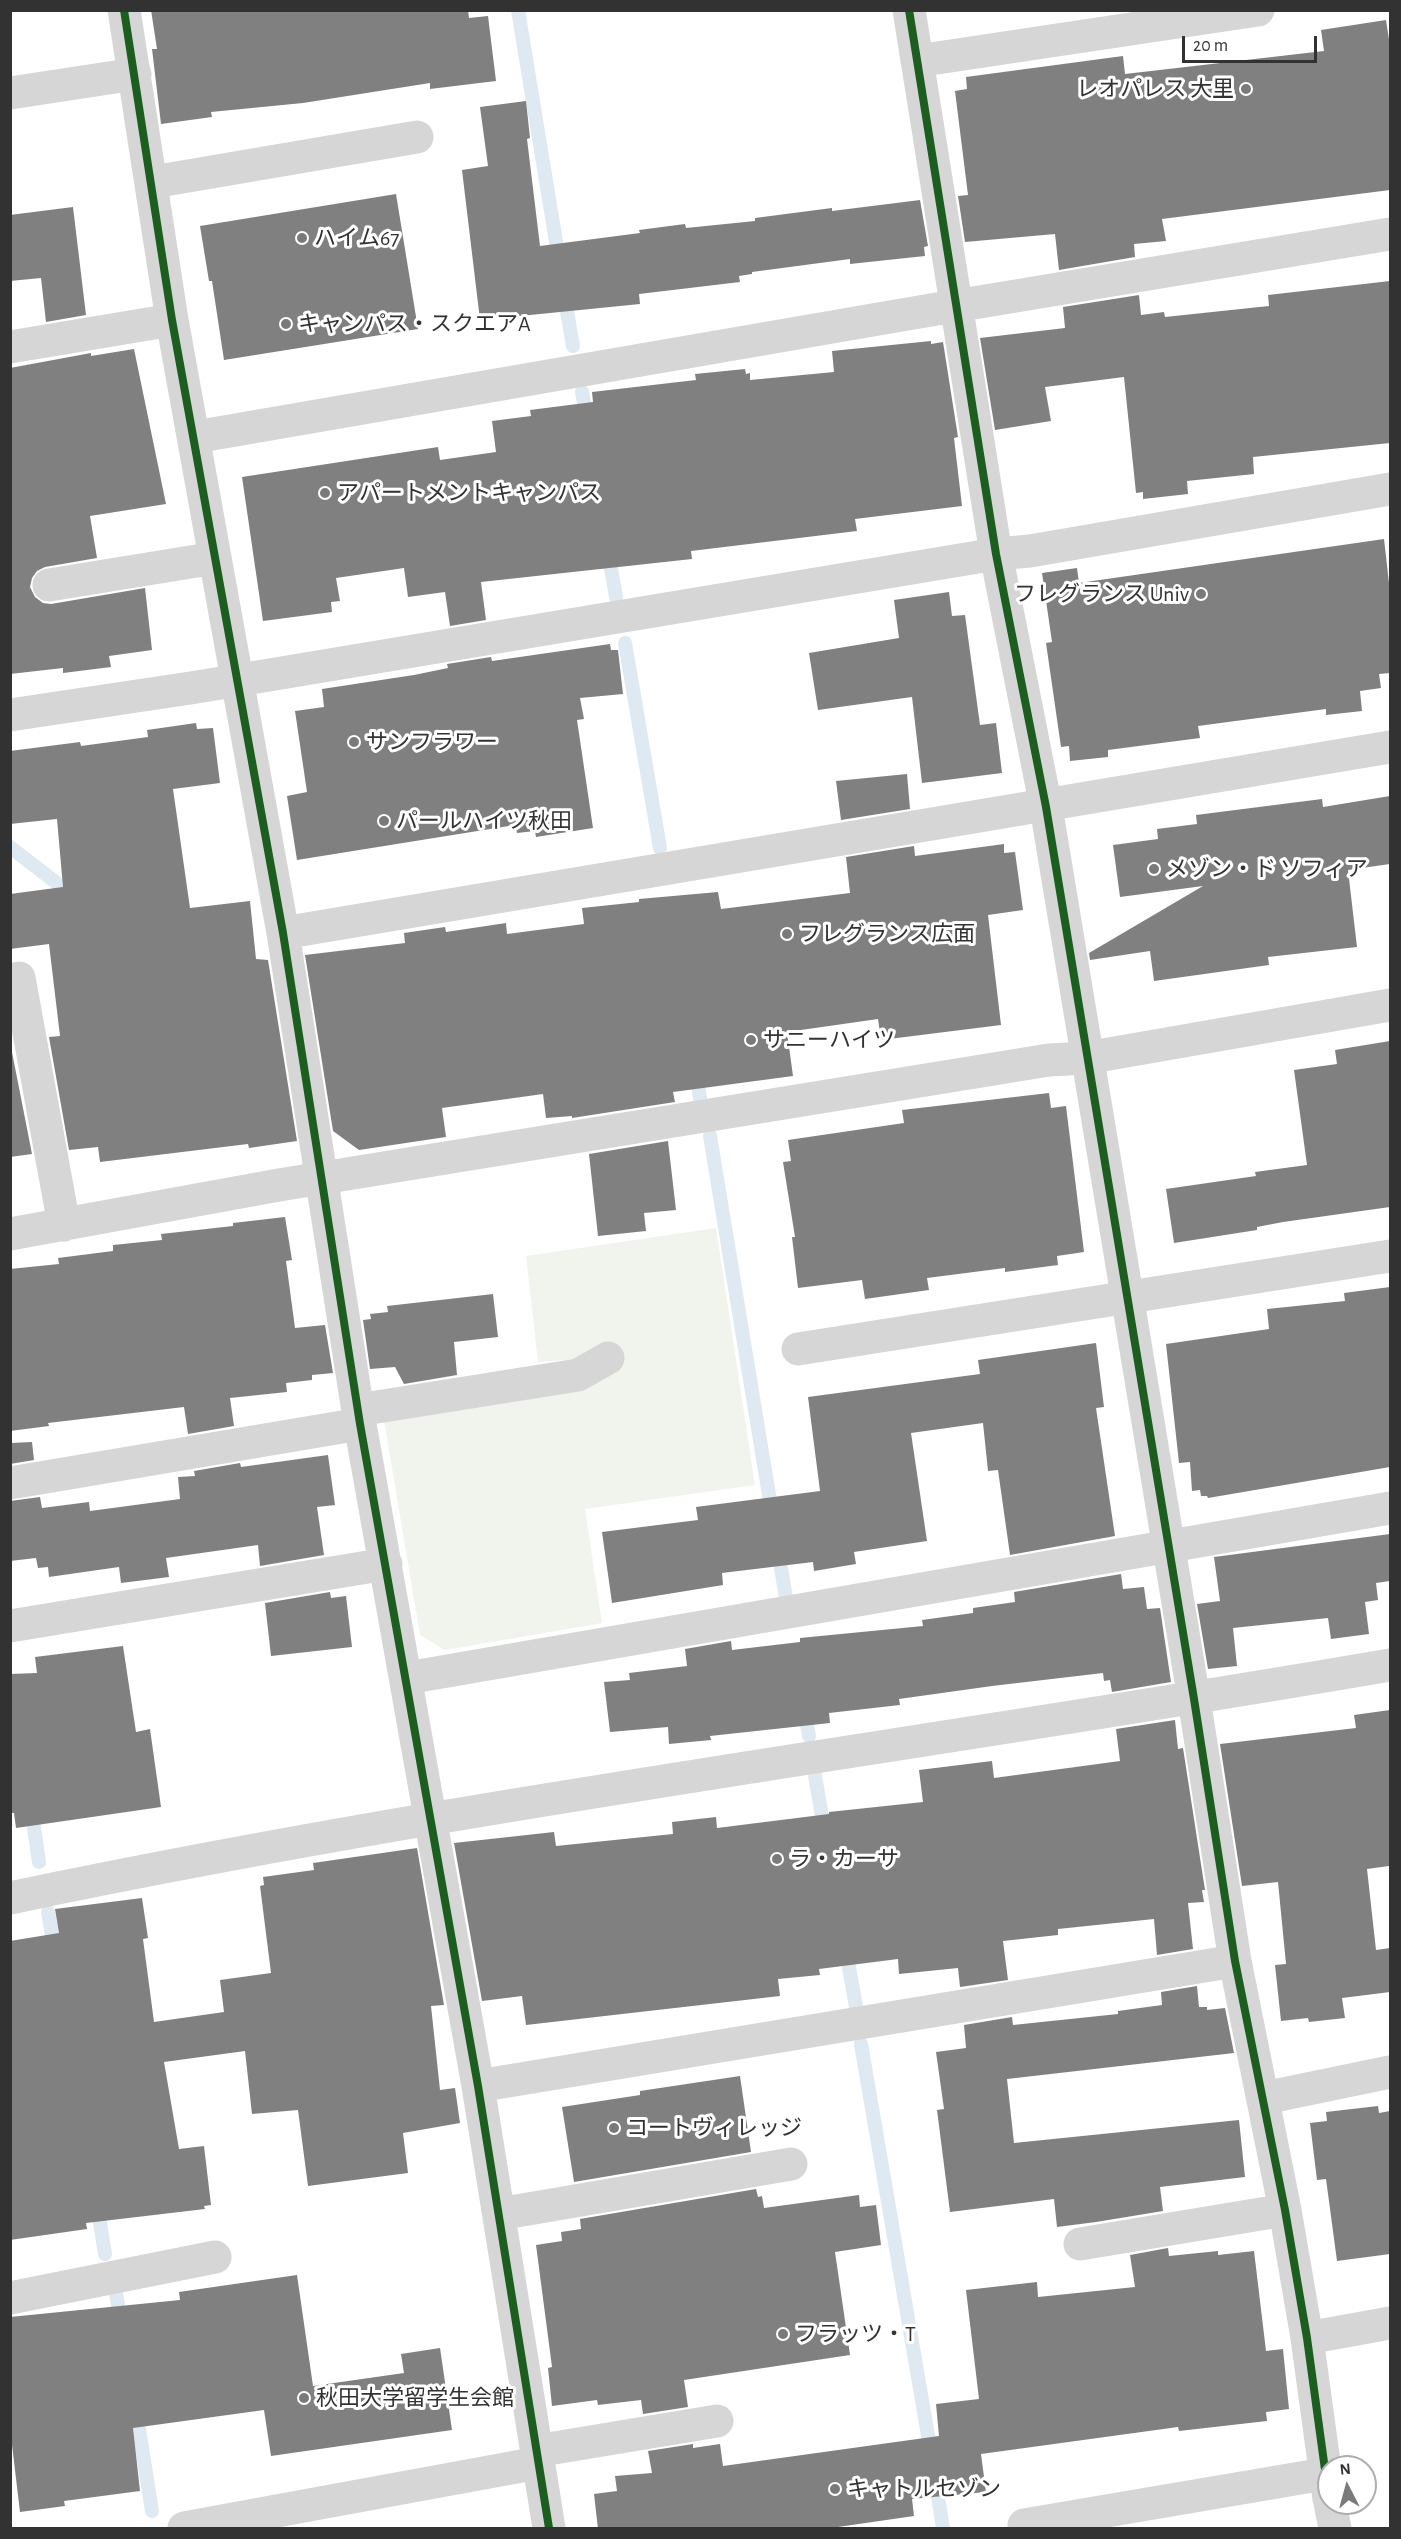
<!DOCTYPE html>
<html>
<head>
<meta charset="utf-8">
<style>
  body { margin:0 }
  #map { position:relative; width:1401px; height:2539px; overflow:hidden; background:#fff; font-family:"Alegreya Sans",sans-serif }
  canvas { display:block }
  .frame { position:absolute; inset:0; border:12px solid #323232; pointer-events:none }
  .north { position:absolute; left:1317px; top:2455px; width:60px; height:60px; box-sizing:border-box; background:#fff; border:2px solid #adadad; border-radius:50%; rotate:354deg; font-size:16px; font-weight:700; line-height:24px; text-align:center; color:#323232 }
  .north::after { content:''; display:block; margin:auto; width:21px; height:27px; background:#7a7a7a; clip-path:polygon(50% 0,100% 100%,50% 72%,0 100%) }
  .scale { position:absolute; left:1182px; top:36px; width:135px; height:27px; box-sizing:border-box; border:3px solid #323232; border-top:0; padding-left:8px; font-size:18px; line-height:21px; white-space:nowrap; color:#323232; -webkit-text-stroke:4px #fff; paint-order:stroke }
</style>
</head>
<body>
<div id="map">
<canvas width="1401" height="2539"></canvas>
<div class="frame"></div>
<div class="north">N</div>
<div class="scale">20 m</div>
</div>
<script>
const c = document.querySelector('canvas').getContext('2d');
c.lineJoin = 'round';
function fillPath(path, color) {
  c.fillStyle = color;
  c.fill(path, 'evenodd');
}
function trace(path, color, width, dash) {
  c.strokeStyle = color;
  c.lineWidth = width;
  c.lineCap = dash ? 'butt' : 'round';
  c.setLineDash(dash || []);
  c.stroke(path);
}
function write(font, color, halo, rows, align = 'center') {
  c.font = font + ' "Alegreya Sans","Noto Sans JP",sans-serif';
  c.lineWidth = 6;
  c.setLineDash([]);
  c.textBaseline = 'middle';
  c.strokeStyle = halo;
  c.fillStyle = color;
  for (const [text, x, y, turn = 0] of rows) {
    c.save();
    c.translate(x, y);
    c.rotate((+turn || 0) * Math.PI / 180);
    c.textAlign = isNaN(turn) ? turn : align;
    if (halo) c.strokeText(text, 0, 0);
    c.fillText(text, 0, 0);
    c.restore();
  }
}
const green = new Path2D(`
  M716,1228L755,1485L585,1509L602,1623L445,1650L420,1635L384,1420L580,1359L538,1362L526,1256Z`);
const stream = new Path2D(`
  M518,10L559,260
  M564,294L573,346
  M582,392L587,420
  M608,551L616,597
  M625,643L660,848
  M10,847L75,897
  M696,1070L700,1098
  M710,1136L772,1513
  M778,1550L787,1604
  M804,1707L809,1736
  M815,1776L825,1833
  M31,1807L39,1862
  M48,1912L55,1952
  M846,1950L856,2007
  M861,2044L931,2453
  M97,2204L105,2254
  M116,2293L121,2323
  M136,2410L152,2511
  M935,2478L943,2528`);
const building = new Path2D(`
  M151,10H468L469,18L488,16L496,81L430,89V83L303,103L211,112L212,117L161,124L152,49H157Z
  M1386,20L1390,46V190L1162,219L1166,241L1134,244L1135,257L1059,270L1055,234L965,242L958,196L968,195L955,91L967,89L966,77L1123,56L1125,74L1324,51L1321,30Z
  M526,101L530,138L527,139L540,246L640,233L639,230L685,224L686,228L755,221V218L832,208V211L920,200L928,246L924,247L925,256L850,264V259L752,272V274L739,276L740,282L639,294L640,304L480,320L462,170L488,166L480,107Z
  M396,194L418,329L224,360L212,281H209L200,226Z
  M73,207L86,315L46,322L41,278L10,281V215Z
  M1390,281V443L1253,457L1254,474L1187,481L1188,494L1143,499V492L1136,493L1124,377L1045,387L1051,421L995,430L980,338L1065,328L1063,307L1139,295L1141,315L1164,312L1165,317L1269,306L1268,295Z
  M931,341V344L943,342L958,437L954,438L962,506L855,519L857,531L691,551L692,559L481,582L486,620L450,626L445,592L408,597L404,568L336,578L340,601L331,602L332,612L263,621L242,477L438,447L440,460L496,452L492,421L531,416L530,410L593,402L592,392L696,380L695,374L745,369L746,374L750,373V380L834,372L832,351Z
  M134,349L166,504L90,516L97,558L45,567L37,571L32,578L30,587L35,597L43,603L51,604L145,588L152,650L109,656L111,667L63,673V668L10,674V368L91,353V356Z
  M1384,539L1390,592V673L1379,674L1381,688L1360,691L1362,711L1326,715V709L1198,726L1200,738L1108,750V757L1070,761L1069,746L1061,747L1046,643L1052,642L1042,573L1077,568L1079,583Z
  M949,592L952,616L965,615L980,725L996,723L1002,773L922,783L912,697L818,710L809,653L899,638L894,600Z
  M610,644L611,650H618L623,694L580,698L584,719L577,720L593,828L536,837L535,831L517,833L515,825L297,860L287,796L307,792L295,711L324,707L322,689L414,675L448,668L447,664L491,657L492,661Z
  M196,723L197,729L213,728L220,783L173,789L190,908L250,901L256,959L268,960L297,1141L249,1148L248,1144L100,1162L98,1147L69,1150L49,1037L60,1036L49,944L10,949V894L63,887L57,819L10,824V751L80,742L81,746L148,737L147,730Z
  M907,774L910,809L841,820L836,781Z
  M1390,796V864L1348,870L1357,947L1268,957L1269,965L1154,981L1150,951L1090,960L1089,953L1203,886L1120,897L1113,845L1158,839L1157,829L1197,824L1196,815L1322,799L1323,807Z
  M1004,844V853L1015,852L1023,910L988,915L1001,1025L881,1040L878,1019L787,1032L793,1076L673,1092L675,1102L572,1118V1116L546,1118L543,1094L442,1108L446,1137L359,1150L333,1131L305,955L405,943L404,933L445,927L446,932L506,923L507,934L584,924L582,908L639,902V899L718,892L721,909L850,893L846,857L914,846L915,856Z
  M1390,1041V1207L1283,1222L1257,1227V1230L1174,1243L1166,1189L1256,1176L1255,1172L1307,1165L1294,1070L1337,1064L1335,1050Z
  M10,1042L32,1154L10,1157Z
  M1049,1093L1051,1108L1066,1106L1084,1252L1057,1256L1058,1265L1005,1272V1268L927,1278L929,1290L865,1299L862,1280L798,1288L792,1237H795L783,1162L791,1161L788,1140L904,1123L902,1110Z
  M668,1141L676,1210L644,1213L646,1231L598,1236L589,1154Z
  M285,1217L292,1260L286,1261L295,1328L325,1325L333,1373L312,1375V1380L286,1383L287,1392L230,1398L234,1426L188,1434L184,1407L48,1423L49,1426L10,1431V1269L59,1264L58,1258L113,1251V1245L162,1240L161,1234L233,1226V1223Z
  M1390,1287V1467L1208,1498L1207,1496H1201L1200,1490L1192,1491L1190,1462L1179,1463L1166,1344L1269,1329L1267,1309L1345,1301L1344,1293Z
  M493,1294L498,1337L454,1342L457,1375L404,1384L395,1367L370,1369L363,1320L371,1319L370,1314L388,1312L387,1306Z
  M1096,1343L1104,1407L1096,1408L1115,1536L1010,1555L998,1470L988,1471L983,1423L911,1433L927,1541L854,1552L856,1564L814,1571L813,1562L722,1573L723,1585L612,1603L602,1532L698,1520L696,1507L820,1491L808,1397L980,1374L978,1360Z
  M32,1442L34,1460L10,1464V1443Z
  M328,1455L335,1505L317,1507L324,1555L260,1566L258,1545L166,1558L169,1577L121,1583L119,1567L49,1577L48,1567L38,1568L36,1558L10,1561V1501L40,1497L42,1508L89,1502L90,1511L180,1499L178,1477L195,1476L194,1471L240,1463L241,1467Z
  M1390,1534V1581L1376,1583L1378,1600L1365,1602L1369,1634L1331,1639L1328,1618L1233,1628L1237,1666L1208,1669L1197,1604L1220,1601L1214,1557Z
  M1121,1574L1123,1589L1144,1587L1147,1609L1160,1608L1171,1682L1112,1692L1110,1680L1104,1681L1103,1673L992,1686L899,1699L900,1705L829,1713L830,1723L710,1736L711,1740L669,1744L668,1727L610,1732L604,1682L630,1680L629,1673L687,1666L685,1649L731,1641L732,1650L800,1642V1638L923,1626L922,1620L973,1613V1608L1015,1602L1014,1592Z
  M330,1592L331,1598L346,1596L352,1647L271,1656L265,1603Z
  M123,1646L136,1732L150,1729L161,1807L16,1828L14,1813H10V1674L37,1673L35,1657Z
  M1390,1710L1389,1866L1367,1869L1376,1950L1390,1948V1992L1342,1998L1345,2018L1309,2022L1308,2018L1281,2021L1275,1965L1286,1964L1278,1882L1242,1886L1220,1744L1356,1728L1354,1715Z
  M1175,1720L1178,1749L1183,1748L1205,1890H1202L1204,1902L1188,1903L1193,1949L1157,1955L1154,1919L1058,1929V1935L1003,1941L1008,1980L960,1987L958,1968L899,1974L898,1959L819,1969L820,1975L778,1979L780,1996L526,2025L522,1996L482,2001L454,1843L554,1832L556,1846L673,1834L672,1822L716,1817L717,1828L829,1814V1812L923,1802L919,1770L992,1761L994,1778L1120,1761L1116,1729Z
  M417,1848L444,2005L431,2006L440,2090L455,2088L460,2123L403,2133L408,2173L308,2186L298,2110L252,2114L245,2051L164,2062L179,2149L204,2146L211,2205L204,2206L205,2209L86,2223L87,2229L10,2240V1941L59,1933L55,1909L142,1898L148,1938L143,1939L154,2022L224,2012L220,1980L271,1973L260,1886L264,1885L263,1877L314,1870L313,1863Z
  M1197,1986L1199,2007H1207V2010L1225,2008L1234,2053L1007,2079L1014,2143L1239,2120L1245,2177L1160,2187L1163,2211L1096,2222L1057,2227L1054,2199L950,2212L937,2110L944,2109L936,2052L966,2048L964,2025L1012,2017L1013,2025L1118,2014V2011L1162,2005L1161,1992Z
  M740,2076L751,2152L574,2182L562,2107L640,2095V2091Z
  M1378,2106L1379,2113L1390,2111V2254L1337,2261L1326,2179L1317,2180L1310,2123L1327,2121L1326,2112Z
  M756,2189L758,2197L762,2196L764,2208L859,2195L860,2207L876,2205L881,2245L835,2252L850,2355L684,2380L688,2407L643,2414L641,2400L598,2405L597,2400L552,2406L548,2368L552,2367L536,2245L562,2241L561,2232L581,2229L580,2219Z
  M1168,2248L1169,2256L1218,2251V2255L1254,2251L1266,2351L1283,2349L1289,2409L1266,2412L1267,2421L1179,2431L1178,2427L981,2454L986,2492L912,2499L914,2516L824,2529H598L594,2494L617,2491L615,2476L652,2473L648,2451L693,2444V2448L720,2444L723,2466L939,2436L936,2404L979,2399L966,2290L1037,2282L1038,2297L1135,2287L1130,2255Z
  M297,2275L313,2386L404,2373L401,2354L440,2348L452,2430L271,2456L264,2410L133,2428L140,2491L64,2501L65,2506L20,2512L10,2428V2317L180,2300L179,2292Z`);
const minor = new Path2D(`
  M124,10L172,320L283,933L360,1424L478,2086L549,2528
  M909,10L996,554L1046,807L1194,1699L1235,1961L1285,2210L1307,2338L1329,2499
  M917,61L1258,10
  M10,93L135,74
  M153,182L417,137
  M10,347L172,320
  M195,437L919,312L1390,234
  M49,585L215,558
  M10,715L197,687L996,554L1030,551L1390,489
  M283,933L1390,747
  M10,980L19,978L64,1225
  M10,1234L279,1185L1049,1060L1086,1058L1390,1005
  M798,1349L1390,1256
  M358,1410L578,1375L608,1358
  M10,1483L360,1424
  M10,1626L386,1564
  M407,1678L1390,1508
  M10,1898C467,1802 931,1744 1390,1665
  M478,2086L1235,1961
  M1264,2098L1390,2072
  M499,2214L791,2164
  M1080,2244L1285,2210
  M10,2298L215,2257
  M1307,2338L1390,2323
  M536,2451L717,2421
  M1330,2503L1335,2528
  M1024,2525L1324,2474
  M184,2528L538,2463`);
const cycleway = new Path2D(`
  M124,10L172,320L283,933L360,1424L478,2086L549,2528
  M909,10L996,554L1046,807L1194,1699L1235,1961L1285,2210L1307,2338L1329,2499`);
const markers = [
  [1246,89,6,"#7a7a7a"],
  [302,238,6,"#7a7a7a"],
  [286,324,6,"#7a7a7a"],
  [325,493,6,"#7a7a7a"],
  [1201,594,6,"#7a7a7a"],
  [354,742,6,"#7a7a7a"],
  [384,821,6,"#7a7a7a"],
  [1154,869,6,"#7a7a7a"],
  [787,934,6,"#7a7a7a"],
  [751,1040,6,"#7a7a7a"],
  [777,1859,6,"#7a7a7a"],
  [614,2128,6,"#7a7a7a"],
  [783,2334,6,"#7a7a7a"],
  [304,2398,6,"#7a7a7a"],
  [835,2489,6,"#7a7a7a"]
];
const poiNames = [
  ["レオパレス 大里",1234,89,"right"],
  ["ハイム67",314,238],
  ["キャンパス・スクエアA",298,324],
  ["アパートメントキャンパス",337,493],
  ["フレグランス Univ",1189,594,"right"],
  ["サンフラワー",366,742],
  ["パールハイツ秋田",396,821],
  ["メゾン・ド ソフィア",1166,869],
  ["フレグランス広面",799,934],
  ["サニーハイツ",763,1040],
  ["ラ・カーサ",789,1859],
  ["コートヴィレッジ",626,2128],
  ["フラッツ・T",795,2334],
  ["秋田大学留学生会館",316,2398],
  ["キャトルセゾン",847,2489]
];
fillPath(green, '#f1f4ed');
trace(stream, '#dee9f2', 14);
fillPath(building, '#808080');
trace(minor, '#d6d6d6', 33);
trace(cycleway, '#1b5e20', 8);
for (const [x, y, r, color] of markers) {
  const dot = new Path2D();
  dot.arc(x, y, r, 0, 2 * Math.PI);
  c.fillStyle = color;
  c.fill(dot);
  trace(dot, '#fff', 2);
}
write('22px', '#323232', '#fff', poiNames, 'left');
</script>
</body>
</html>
